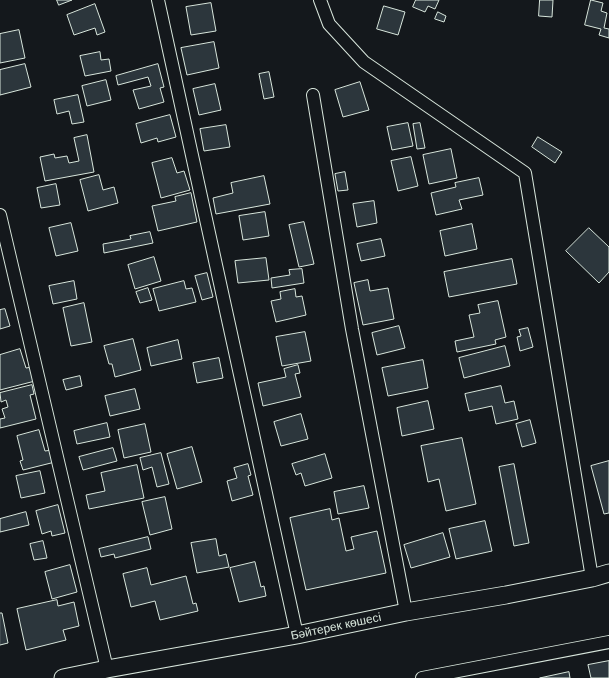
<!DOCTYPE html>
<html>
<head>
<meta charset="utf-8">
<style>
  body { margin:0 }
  canvas { display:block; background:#14181c }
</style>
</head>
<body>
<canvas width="609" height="678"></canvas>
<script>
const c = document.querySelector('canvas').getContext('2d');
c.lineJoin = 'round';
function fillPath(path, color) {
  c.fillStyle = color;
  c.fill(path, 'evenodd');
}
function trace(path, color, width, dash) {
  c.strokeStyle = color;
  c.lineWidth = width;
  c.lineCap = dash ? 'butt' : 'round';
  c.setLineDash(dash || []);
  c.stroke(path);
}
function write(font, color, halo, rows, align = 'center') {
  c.font = font + ' Arial,sans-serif';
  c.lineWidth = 3;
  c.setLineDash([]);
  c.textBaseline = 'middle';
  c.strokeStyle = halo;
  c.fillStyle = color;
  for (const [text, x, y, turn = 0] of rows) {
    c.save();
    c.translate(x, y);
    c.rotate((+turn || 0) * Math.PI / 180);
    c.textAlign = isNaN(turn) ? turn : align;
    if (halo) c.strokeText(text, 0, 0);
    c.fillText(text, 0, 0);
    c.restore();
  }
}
const building = new Path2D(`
  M57,0H72L59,5Z
  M416,0H439L435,9L428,6L425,12L413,7Z
  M540,0H553L552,17L539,16Z
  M591,0L603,3L601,11L607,13L604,28L609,29V38L599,35L601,29L585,25Z
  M211,3L216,31L191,35L186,7Z
  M95,4L105,32L97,35L95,28L74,35L67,15Z
  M384,6L405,12L398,35L377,29Z
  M438,12L446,16L444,22L435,19Z
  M19,30L25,58L0,63V34Z
  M214,42L219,68L187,75L181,48Z
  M100,52L101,60L109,59L111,71L85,76L80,56Z
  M25,64L31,87L0,95V70Z
  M158,64L164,87L160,88L164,102L139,109L133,90L151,86L148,77L118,85L116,76Z
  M269,72L274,97L264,99L259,74Z
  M106,80L111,100L87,106L82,86Z
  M360,82L369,110L343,117L335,90Z
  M215,84L221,110L199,115L193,89Z
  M78,95L84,122L72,124L69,111L57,114L54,100Z
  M170,115L176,137L158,142L157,138L141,143L136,124Z
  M408,123L413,146L392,150L387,127Z
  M420,123L425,148L417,149L413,124Z
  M226,125L230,147L204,151L200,129Z
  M87,135L94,172L45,181L40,157L54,154L55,158L67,156L69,163L79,161L74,138Z
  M538,137L562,152L555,163L532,147Z
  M451,149L457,178L429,184L423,155Z
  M411,157L418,186L398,191L391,161Z
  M172,158L177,173L184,171L190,190L161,198L152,163Z
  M345,172L348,190L338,191L335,174Z
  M99,175L103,190L114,187L118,203L88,211L80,180Z
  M264,176L270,204L216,214L213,198L233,193L231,183Z
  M479,178L483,195L459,200L462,209L436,215L431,193L456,187L455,183Z
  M56,184L60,205L41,208L37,188Z
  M191,193L197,222L158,231L152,206L176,201L175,197Z
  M374,201L377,223L357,227L353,204Z
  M265,212L269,236L243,240L239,216Z
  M304,222L314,264L299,267L289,225Z
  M71,223L78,251L56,256L49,228Z
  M472,224L477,249L445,256L440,231Z
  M589,228L609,247V272L599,283L566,251Z
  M150,232L153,243L104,253L103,244L131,239L130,236Z
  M381,239L385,256L361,261L357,244Z
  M154,257L161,281L135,289L128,265Z
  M266,258L269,280L238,283L235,261Z
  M512,259L517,284L449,297L444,272Z
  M302,269L304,283L272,288L271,278L290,275L289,270Z
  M207,273L213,297L202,300L195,276Z
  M368,280L370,291L388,288L394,319L363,325L354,283Z
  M74,281L77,299L53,304L49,286Z
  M184,281L186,289L192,288L196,302L159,311L153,289Z
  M148,288L152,300L140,303L136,292Z
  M295,289L296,297L302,296L306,315L276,322L271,301L281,299L280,292Z
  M498,301L506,337L495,340L496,344L457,352L455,341L474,337L469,315L480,313L478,305Z
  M84,303L92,342L71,346L63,308Z
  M5,309L10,326L0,329V310Z
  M399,326L405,348L377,355L372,333Z
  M528,328L533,347L520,351L517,337L521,336L519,330Z
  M305,332L311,361L282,366L276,337Z
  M133,339L141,370L115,377L112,364H109L104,346Z
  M178,340L182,359L151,366L147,348Z
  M505,346L510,366L464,378L459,358Z
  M20,349L26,368L32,367L35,381L0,390V355Z
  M219,358L223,378L197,383L193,363Z
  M423,360L428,388L388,396L382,368Z
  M298,365L300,373L295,374L301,397L263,406L258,383L286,377L284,369Z
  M80,376L82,386L66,390L63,380Z
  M32,385L34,394L30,395L36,419L0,428V419L5,418L2,409L8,407L6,400L1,402L0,393Z
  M501,386L505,403L514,401L518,419L496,424L492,406L469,411L465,394Z
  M135,389L140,409L110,416L105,396Z
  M428,401L434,429L402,436L397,408Z
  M301,414L308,439L281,446L274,422Z
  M530,420L536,443L522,447L516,424Z
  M107,423L110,437L77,444L74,431Z
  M145,424L151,452L124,458L118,430Z
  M39,430L45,451L52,450L55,462L23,470L20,461L23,460L17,436Z
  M462,438L476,504L446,511L439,479L428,482L421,446Z
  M192,447L202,482L177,489L167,454Z
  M113,448L117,461L83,470L79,457Z
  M161,453L169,484L157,487L152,467L143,470L140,458Z
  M325,454L332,478L305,486L301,473L296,475L292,464Z
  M609,461V513L604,514L591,466Z
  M248,464L251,475L248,476L253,495L232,501L227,481L237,478L234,468Z
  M514,464L529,543L514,546L499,467Z
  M137,465L144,498L89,509L86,495L105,491L101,473Z
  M40,471L45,493L21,498L16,476Z
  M364,486L369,508L338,514L334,492Z
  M165,497L172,529L150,535L142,502Z
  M58,505L65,533L52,536L51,531L42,534L36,511Z
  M330,509L332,520L339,518L346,551L354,549L351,537L377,531L386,573L306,590L290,518Z
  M26,512L29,525L0,532V519Z
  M485,521L492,551L456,559L449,529Z
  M443,533L450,557L411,568L404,545Z
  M148,537L151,549L115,558L114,554L101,557L99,549Z
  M216,539L219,556L226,554L229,567L197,573L191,543Z
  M43,541L47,558L34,560L30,544Z
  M255,562L261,587L264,586L266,596L239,602L230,568Z
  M70,565L77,592L52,599L45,572Z
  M147,568L151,585L186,576L193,604L196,603L198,611L160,620L155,601L131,607L123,574Z
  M57,600L58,606L74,602L79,626L63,630L66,640L26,650L17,609Z
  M0,613H2L8,643L0,645Z
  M609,661V678H591L588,665Z
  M569,672L570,678H540Z`);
const street = new Path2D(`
  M158,0L297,635
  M320,0L329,24L364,62L525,173L592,578
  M313,95L352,329L406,612
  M0,215L107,669
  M422,678L609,642`);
const secondary = new Path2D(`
  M63,678L107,669L297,635L406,612L506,595L592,578L609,573`);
const streetNames = [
  ["Бәйтерек көшесі",336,627,-12]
];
fillPath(building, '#2c363c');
trace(building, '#d8e6dc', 1);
trace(street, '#d8e6dc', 14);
trace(secondary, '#d8e6dc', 19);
trace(street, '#14181c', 12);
trace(secondary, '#14181c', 17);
write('12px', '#d8e6dc', '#14181c', streetNames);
</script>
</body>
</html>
